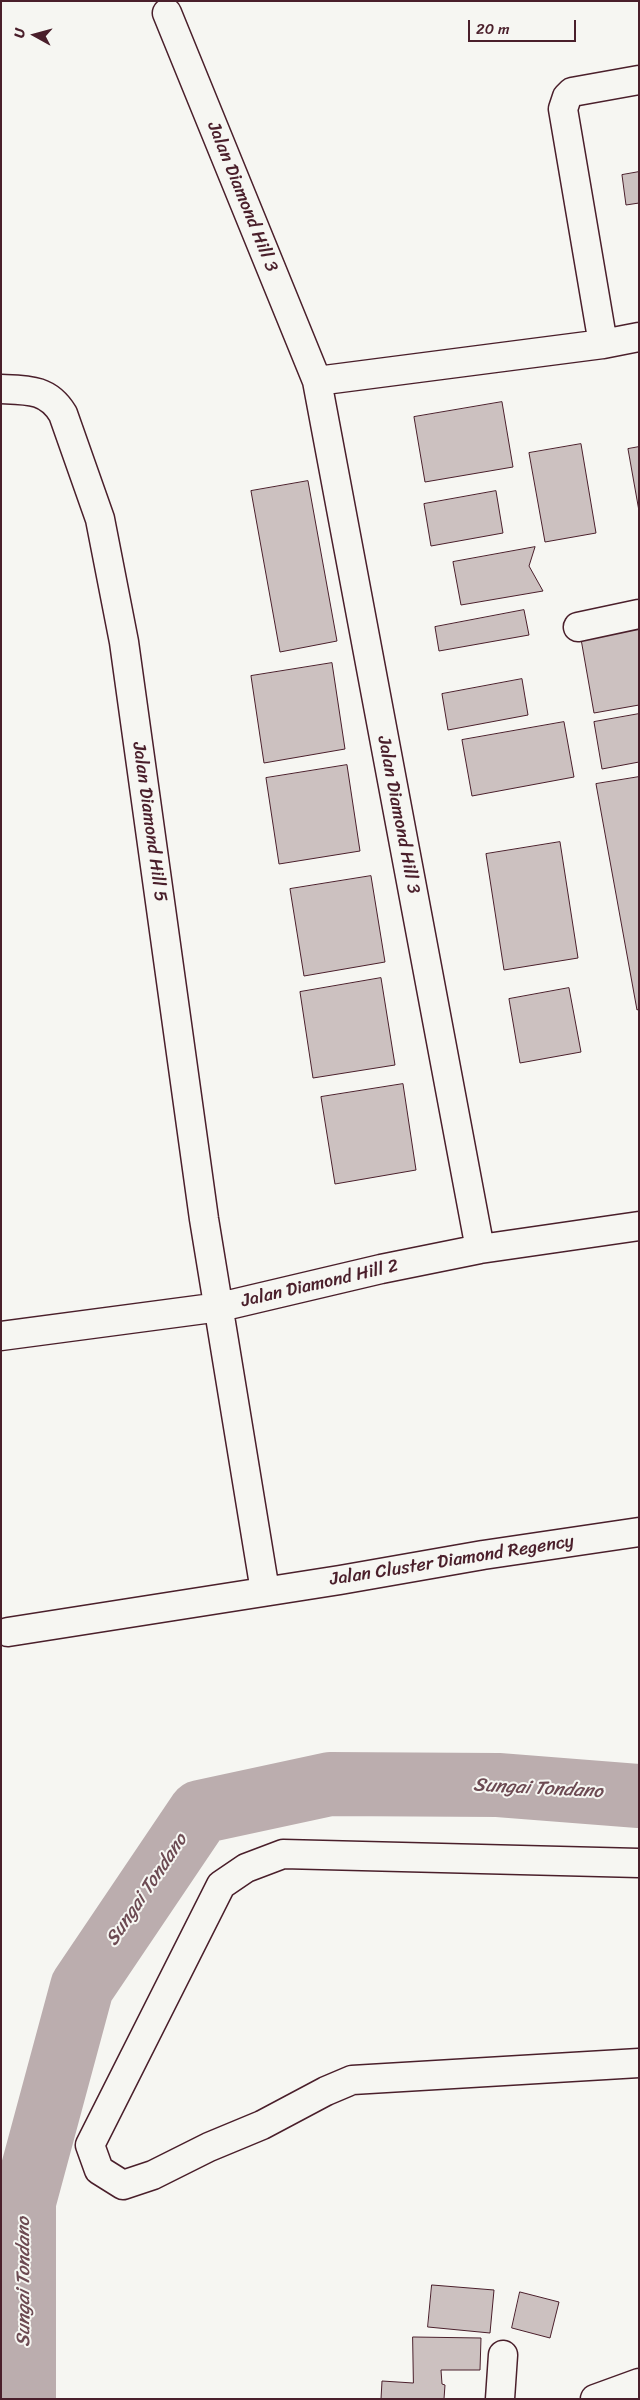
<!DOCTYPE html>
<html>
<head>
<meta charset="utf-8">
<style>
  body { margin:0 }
  #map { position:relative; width:640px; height:2400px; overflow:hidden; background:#f6f6f2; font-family:Sriracha,sans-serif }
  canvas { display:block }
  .frame { position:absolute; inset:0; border:2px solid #4a1f2b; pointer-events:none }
  .north { position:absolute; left:10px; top:10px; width:50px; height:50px; -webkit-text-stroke:4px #f6f6f2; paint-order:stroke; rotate:277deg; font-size:14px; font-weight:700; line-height:20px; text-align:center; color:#4a1f2b }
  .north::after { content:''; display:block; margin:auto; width:18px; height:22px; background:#4a1f2b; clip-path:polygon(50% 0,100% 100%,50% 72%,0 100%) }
  .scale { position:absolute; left:468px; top:20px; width:108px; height:22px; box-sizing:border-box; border:2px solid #4a1f2b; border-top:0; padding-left:6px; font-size:15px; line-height:18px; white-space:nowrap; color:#4a1f2b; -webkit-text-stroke:4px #f6f6f2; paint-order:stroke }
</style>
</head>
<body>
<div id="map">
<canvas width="640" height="2400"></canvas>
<div class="frame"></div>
<div class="north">U</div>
<div class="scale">20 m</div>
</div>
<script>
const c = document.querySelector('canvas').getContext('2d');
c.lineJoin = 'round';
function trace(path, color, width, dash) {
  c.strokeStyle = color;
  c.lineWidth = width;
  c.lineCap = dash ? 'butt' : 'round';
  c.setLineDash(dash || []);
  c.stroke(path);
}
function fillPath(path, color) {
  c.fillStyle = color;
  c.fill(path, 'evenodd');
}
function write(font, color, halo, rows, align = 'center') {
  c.font = font + ' Sriracha,sans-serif';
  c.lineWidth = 4;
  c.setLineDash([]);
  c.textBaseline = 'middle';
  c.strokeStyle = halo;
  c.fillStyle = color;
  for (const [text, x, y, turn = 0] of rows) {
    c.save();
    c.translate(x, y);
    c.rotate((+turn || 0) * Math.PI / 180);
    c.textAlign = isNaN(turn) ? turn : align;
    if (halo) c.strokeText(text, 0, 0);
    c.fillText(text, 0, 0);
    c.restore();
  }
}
const river = new Path2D(`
  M24,2399V2202L82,1987L200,1812L330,1784L498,1785L639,1796`);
const building = new Path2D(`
  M639,172V203L626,205L622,175Z
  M502,402L513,467L425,482L414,417Z
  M581,444L596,533L545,542L529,453Z
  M639,447V511L628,449Z
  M308,481L337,641L280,652L251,491Z
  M496,491L503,533L431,546L424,504Z
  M535,547L529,566L543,591L461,605L453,562Z
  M524,610L529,635L439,651L435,627Z
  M639,628V705L594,713L581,639Z
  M332,663L345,749L264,763L251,676Z
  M522,679L528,715L448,730L442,694Z
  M639,714V762L602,769L594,722Z
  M564,722L574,777L472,796L462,740Z
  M347,765L360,851L279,864L266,778Z
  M639,777V1009L637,1010L596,784Z
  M560,842L578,958L504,970L486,854Z
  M371,876L385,962L304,976L290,889Z
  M381,978L395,1065L313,1078L300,992Z
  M569,988L581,1052L520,1063L509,999Z
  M403,1084L416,1170L335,1184L321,1097Z
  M432,2285L494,2290L490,2333L428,2327Z
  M520,2292L559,2302L550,2338L512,2328Z
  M413,2337L481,2338L480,2370H441L442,2384L445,2385L444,2399H381L382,2381L413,2383Z`);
const minor = new Path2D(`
  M167,13L317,381L480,1249
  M603,344L563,109L567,97L572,92L639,80
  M317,381L603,344L639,337
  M1,389C28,390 48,389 63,414L100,519L124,642L204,1219L265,1591
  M578,627L639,614
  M1,1336L220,1307L381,1269L480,1249L639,1226
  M8,1632L340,1580L483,1555L639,1532
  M639,1863L283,1854L246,1868L221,1885L90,2145L99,2170L123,2185L153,2175L209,2147L262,2125L326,2091L352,2080L639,2063
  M500,2399L503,2355
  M595,2399L639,2383`);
const streetNames = [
  ["Jalan Diamond Hill 3",242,197,68],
  ["Jalan Diamond Hill 3",398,815,79],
  ["Jalan Diamond Hill 5",149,822,82],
  ["Jalan Diamond Hill 2",320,1284,-13],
  ["Jalan Cluster Diamond Regency",452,1561,-9]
];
const waterNames = [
  ["Sungai Tondano",538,1789,3],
  ["Sungai Tondano",147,1890,-56],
  ["Sungai Tondano",24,2282,-90]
];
trace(river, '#bbadae', 64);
fillPath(building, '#ccc1c0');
trace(building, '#4a1f2b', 1);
trace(minor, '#4a1f2b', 31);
trace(minor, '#f6f6f2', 28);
write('18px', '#4a1f2b', '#f6f6f2', streetNames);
write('italic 19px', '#6c4a52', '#f6f6f2', waterNames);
</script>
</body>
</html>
